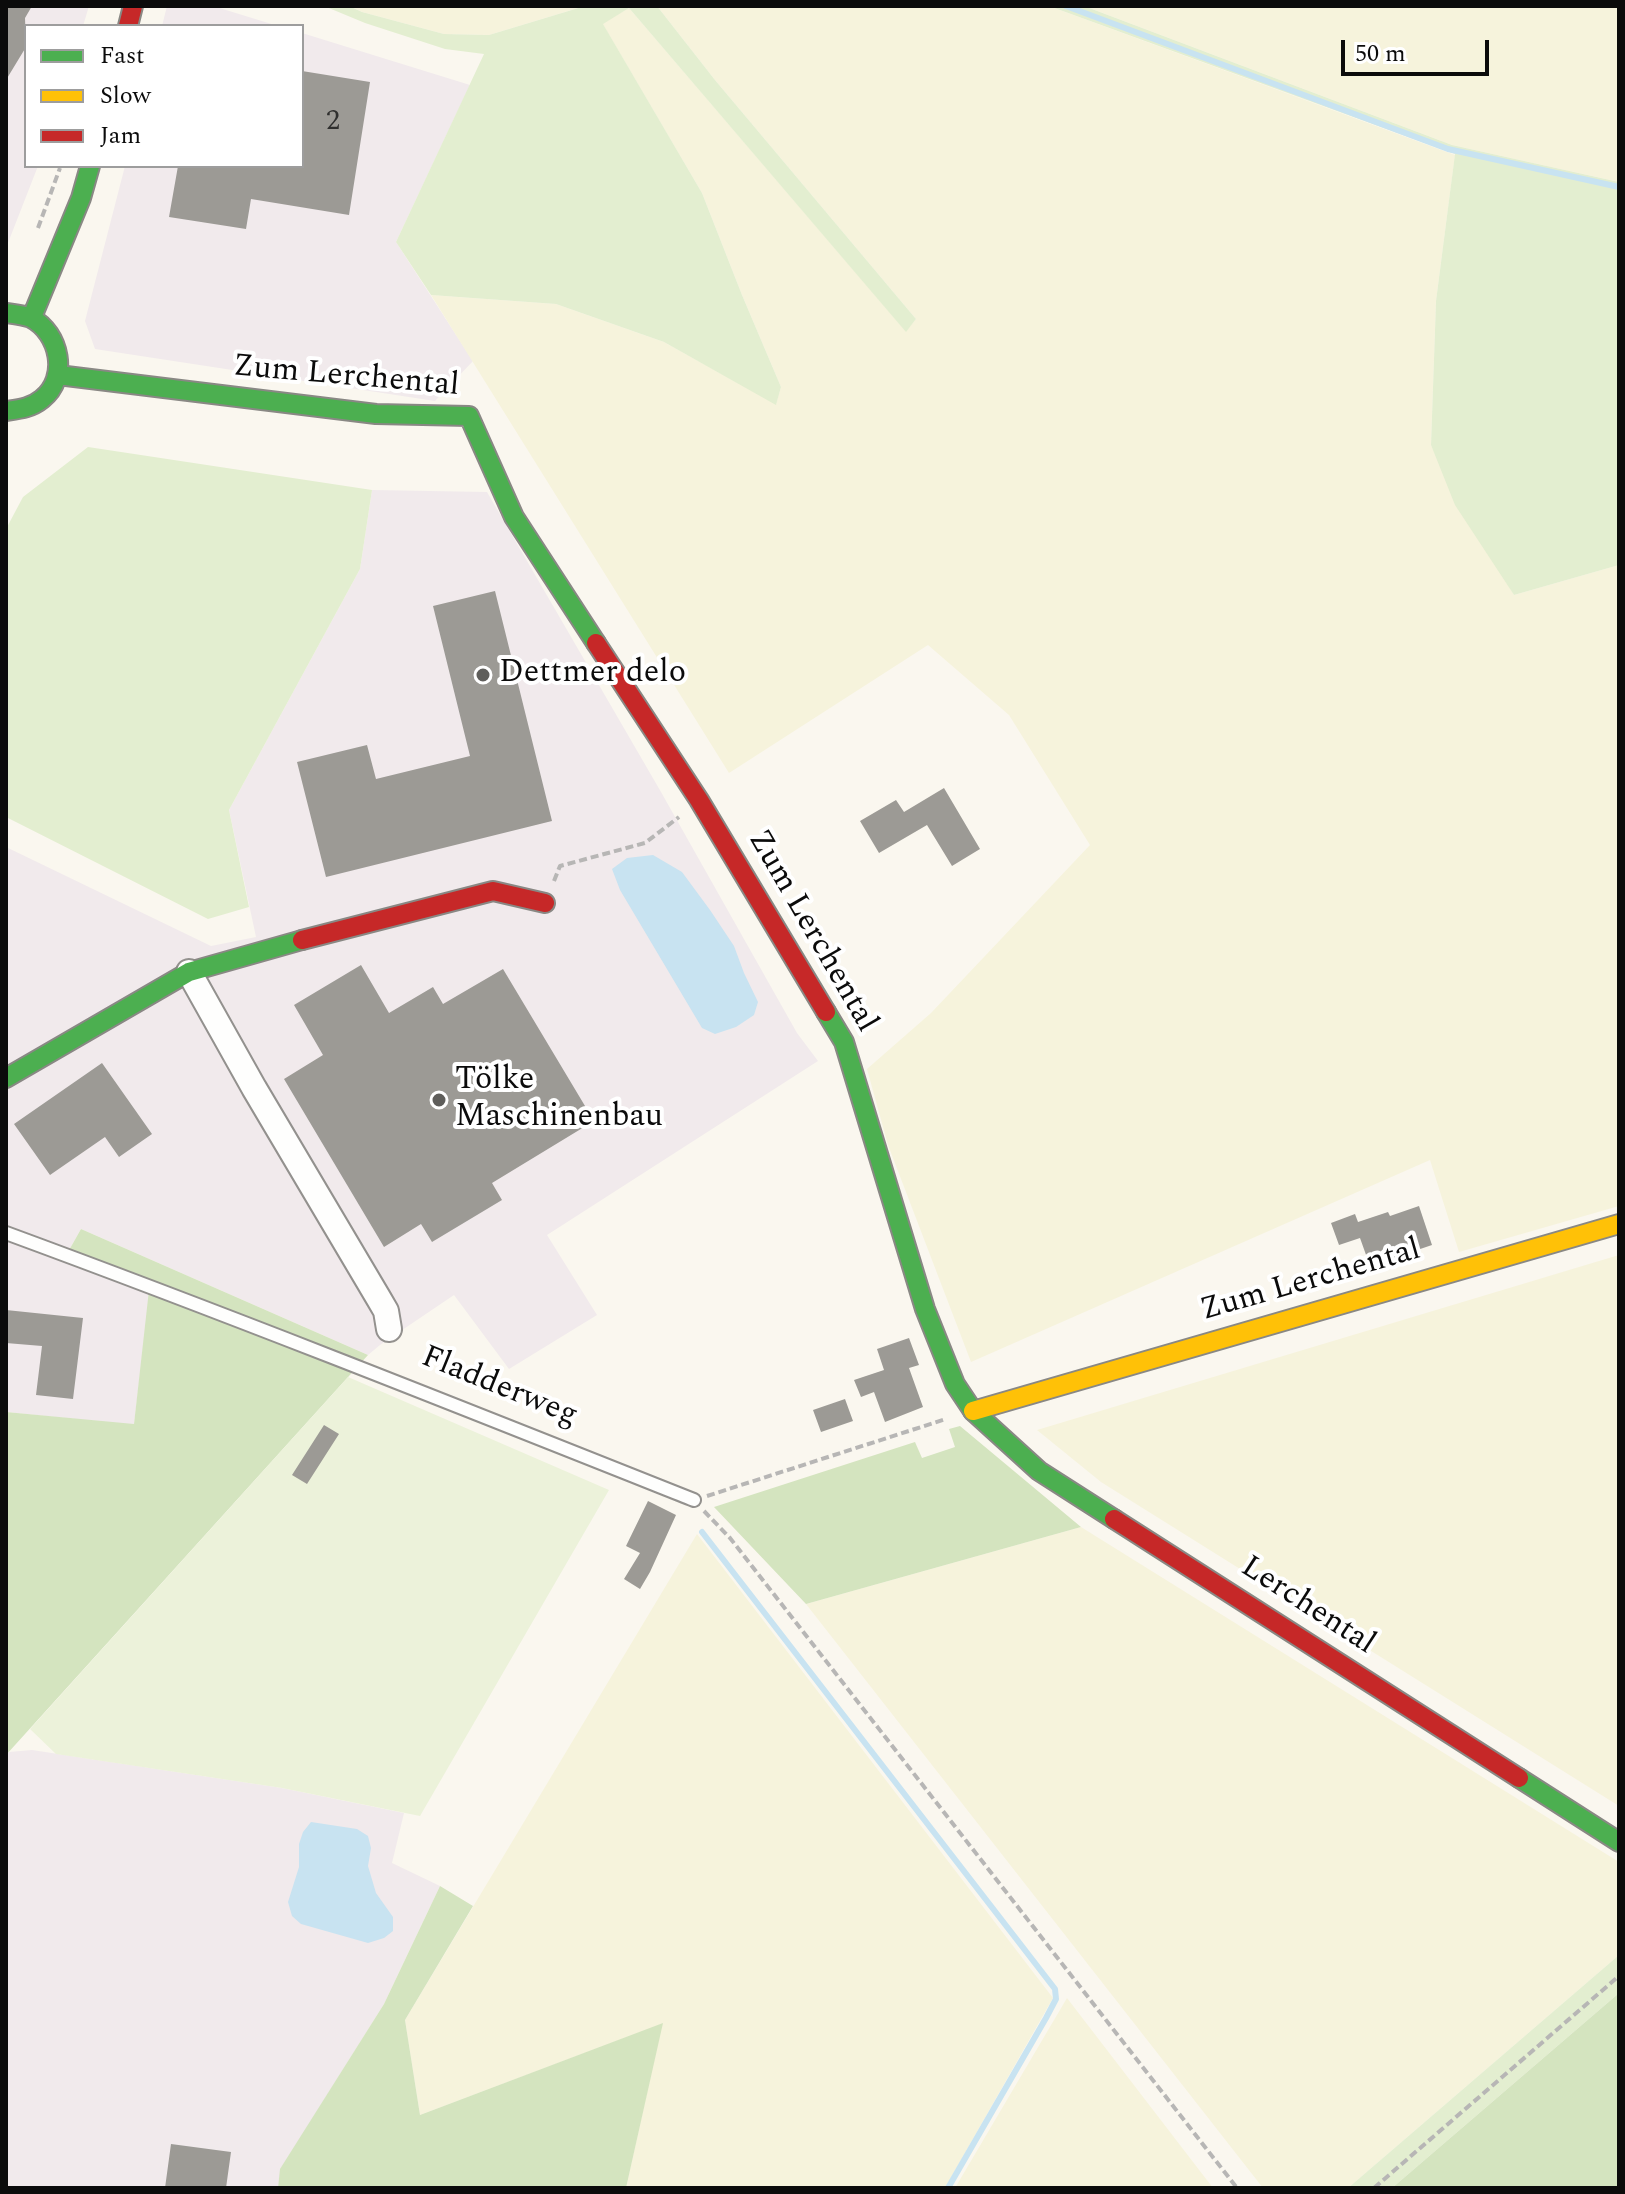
<!DOCTYPE html>
<html>
<head>
<meta charset="utf-8">
<style>
  body { margin:0 }
  #map { position:relative; width:1625px; height:2194px; overflow:hidden; background:#faf7ef; font-family:Spectral,serif }
  canvas { display:block }
  .frame { position:absolute; inset:0; border:8px solid #0b0b0b; pointer-events:none }
  .legend { position:absolute; left:24px; top:24px; width:280px; height:144px; box-sizing:border-box; background:#fff; border:2px solid #9d9d9d; margin:0; padding:10px 14px; list-style:none; font-size:24px; color:#0b0b0b }
  .legend li { display:flex; align-items:center; gap:16px; height:40px }
  .legend b { width:40px; border:2px solid #9d9d9d }
  .scale { position:absolute; left:1341px; top:40px; width:148px; height:36px; box-sizing:border-box; border:4px solid #0b0b0b; border-top:0; padding-left:10px; font-size:24px; line-height:28px; white-space:nowrap; color:#0b0b0b; -webkit-text-stroke:6px #fff; paint-order:stroke }
</style>
</head>
<body>
<div id="map">
<canvas width="1625" height="2194"></canvas>
<div class="frame"></div>
<ul class="legend">
<li><b style="height:10px;background:#4caf50"></b>Fast</li>
<li><b style="height:10px;background:#ffc107"></b>Slow</li>
<li><b style="height:10px;background:#c62828"></b>Jam</li>
</ul>
<div class="scale">50 m</div>
</div>
<script>
const c = document.querySelector('canvas').getContext('2d');
c.lineJoin = 'round';
function fillPath(path, color) {
  c.fillStyle = color;
  c.fill(path, 'evenodd');
}
function trace(path, color, width, dash) {
  c.strokeStyle = color;
  c.lineWidth = width;
  c.lineCap = dash ? 'butt' : 'round';
  c.setLineDash(dash || []);
  c.stroke(path);
}
function write(font, color, halo, rows, align = 'center') {
  c.font = font + ' Spectral,serif';
  c.lineWidth = 8;
  c.setLineDash([]);
  c.textBaseline = 'middle';
  c.strokeStyle = halo;
  c.fillStyle = color;
  for (const [text, x, y, turn = 0] of rows) {
    c.save();
    c.translate(x, y);
    c.rotate((+turn || 0) * Math.PI / 180);
    c.textAlign = isNaN(turn) ? turn : align;
    if (halo) c.strokeText(text, 0, 0);
    c.fillText(text, 0, 0);
    c.restore();
  }
}
const industrial = new Path2D(`
  M6,6H89L83,26H26V166H38L6,248Z
  M167,6H213L278,26H162Z
  M302,33L470,85L396,242L473,361L435,401L95,349L85,321L125,166H302Z
  M372,490L487,492L661,792L797,1033L818,1061L547,1235L597,1315L509,1369L454,1295L380,1345L368,1355L81,1229L68,1252L151,1281L134,1425L6,1412V847L211,946L256,937L229,810L360,569Z
  M32,1750L282,1788L404,1813L392,1863L440,1886L384,2004L281,2169L278,2188H6V1755L9,1752Z`);
const farmland = new Path2D(`
  M349,6H585L489,35L444,34L362,12Z
  M657,6H1049L1455,155L1436,301L1431,445L1514,595L1619,565V1206L1459,1252L1430,1160L971,1362L888,1145L867,1069L931,1013L1090,845L1009,715L928,645L729,773L431,295L556,304L664,342L776,404L781,387L742,295L702,193L602,23L629,8L906,331L916,319L715,80Z
  M1084,6H1619V182L1452,145Z
  M1619,1255V1806L1101,1482L1037,1430Z
  M1081,1527L1619,1862V1955L1348,2188H1263L806,1604Z
  M697,1534L1053,1998L945,2188H626L662,2024L420,2115L405,2020Z
  M1067,1998L1213,2188H955Z`);
const green = new Path2D(`
  M324,6H349L362,12L444,34L489,35L585,6H657L715,80L916,319L906,332L629,8L603,24L702,193L742,295L781,387L776,405L664,342L556,304L431,295L396,242L484,54L445,49L365,23Z
  M1049,6H1084L1452,145L1619,182V565L1514,595L1455,505L1431,445L1436,301L1455,154Z
  M88,447L372,490L360,569L229,810L249,907L208,919L6,817V529L23,497Z
  M1619,1955V1993L1392,2188H1348Z`);
const forest = new Path2D(`
  M81,1229L368,1355L6,1755V1412L134,1424L150,1281L68,1252Z
  M960,1426L1081,1527L806,1604L714,1507L915,1442L922,1458L955,1447L949,1429Z
  M440,1886L473,1906L405,2020L420,2115L663,2023L626,2188H278L280,2169L384,2004Z
  M1619,1993V2188H1392Z`);
const pitch = new Path2D(`
  M348,1377L609,1490L420,1816L282,1788L56,1754L30,1729Z`);
const water = new Path2D(`
  M653,855L682,872L710,910L734,946L744,973L758,1002L754,1015L736,1027L715,1034L702,1028L620,890L612,869L627,858Z
  M311,1822L357,1829L368,1836L371,1848L368,1866L376,1893L393,1917V1931L384,1938L368,1943L301,1924L292,1916L288,1902L299,1867V1844L303,1832Z`);
const stream = new Path2D(`
  M1066,6L1448,149L1619,187
  M702,1532L1055,1989L1056,1999L1046,2018L948,2188`);
const building = new Path2D(`
  M6,6H32L25,18L26,47L6,80Z
  M302,71L370,82L349,215L251,199L246,229L169,217L178,166H302Z
  M495,591L552,821L326,877L297,762L367,745L376,779L470,756L433,606Z
  M944,788L980,849L952,866L927,825L879,853L860,821L896,800L904,812Z
  M361,965L389,1013L433,987L443,1004L503,969L594,1121L492,1183L502,1200L432,1242L421,1224L384,1247L284,1079L323,1055L294,1005Z
  M102,1063L152,1134L119,1157L105,1137L50,1175L14,1124Z
  M1419,1206L1432,1245L1370,1266L1360,1238L1339,1245L1331,1223L1355,1214L1358,1222L1388,1212L1390,1216Z
  M6,1310L83,1318L73,1399L36,1395L42,1346L6,1343Z
  M909,1338L919,1365L909,1368L923,1407L885,1422L874,1392L861,1397L854,1380L884,1370L877,1349Z
  M845,1399L853,1421L821,1432L813,1410Z
  M324,1425L339,1434L307,1484L292,1475Z
  M648,1501L676,1515L650,1572L640,1589L624,1579L640,1553L626,1546Z
  M171,2144L231,2152L226,2188H165Z`);
const path = new Path2D(`
  M38,228L60,168
  M554,881L560,866L645,843L679,817
  M707,1496L946,1419
  M704,1511L730,1538L1237,2188
  M1374,2188L1619,1976`);
const lane = new Path2D(`
  M6,1233C237,1318 465,1409 694,1500`);
const street = new Path2D(`
  M189,972L254,1088L379,1299L386,1311L389,1329`);
const fast = new Path2D(`
  M6,313C14,314 24,315 31,318C60,333 69,378 42,399C31,408 20,409 6,411
  M32,317L81,198L90,166
  M58,375L376,414L469,416L514,517L596,643
  M826,1012L844,1042L925,1309L955,1384L973,1411L1039,1471L1114,1519
  M6,1078L189,972L302,940
  M1519,1778L1619,1842`);
const slow = new Path2D(`
  M973,1411L1619,1224`);
const jam = new Path2D(`
  M128,26L133,6
  M596,643L699,800L826,1012
  M302,940L493,891L545,903
  M1114,1519L1519,1778`);
const markers = [
  [483,675,8,"#5f5e5b"],
  [439,1100,8,"#5f5e5b"]
];
const numberNames = [
  ["2",333,124]
];
const streetNames = [
  ["Zum Lerchental",346,378,5],
  ["Zum Lerchental",811,932,60],
  ["Zum Lerchental",1311,1282,-16],
  ["Fladderweg",499,1388,22],
  ["Lerchental",1307,1607,33]
];
const poiNames = [
  ["Dettmer delo",499,675],
  ["Tölke",455,1082],
  ["Maschinenbau",455,1119]
];
fillPath(industrial, '#f1eaec');
fillPath(farmland, '#f6f3dc');
fillPath(green, '#e3eed0');
fillPath(forest, '#d4e4bf');
fillPath(pitch, '#ecf2da');
fillPath(water, '#c8e3f1');
trace(stream, '#c8e3f1', 6);
fillPath(building, '#9c9a95');
trace(lane, '#93918e', 16);
trace(street, '#93918e', 28);
trace(fast, '#898884', 22);
trace(slow, '#898884', 22);
trace(jam, '#898884', 22);
trace(path, '#b7b6b5', 4, [8, 4]);
trace(lane, '#fefefd', 12);
trace(street, '#fefefd', 24);
trace(fast, '#4caf50', 18);
trace(slow, '#ffc107', 18);
trace(jam, '#c62828', 18);
for (const [x, y, r, color] of markers) {
  const dot = new Path2D();
  dot.arc(x, y, r, 0, 2 * Math.PI);
  c.fillStyle = color;
  c.fill(dot);
  trace(dot, '#fff', 3);
}
write('28px', '#2f2f2e', null, numberNames);
write('32px', '#0b0b0b', '#fff', streetNames);
write('32px', '#0b0b0b', '#fff', poiNames, 'left');
</script>
</body>
</html>
